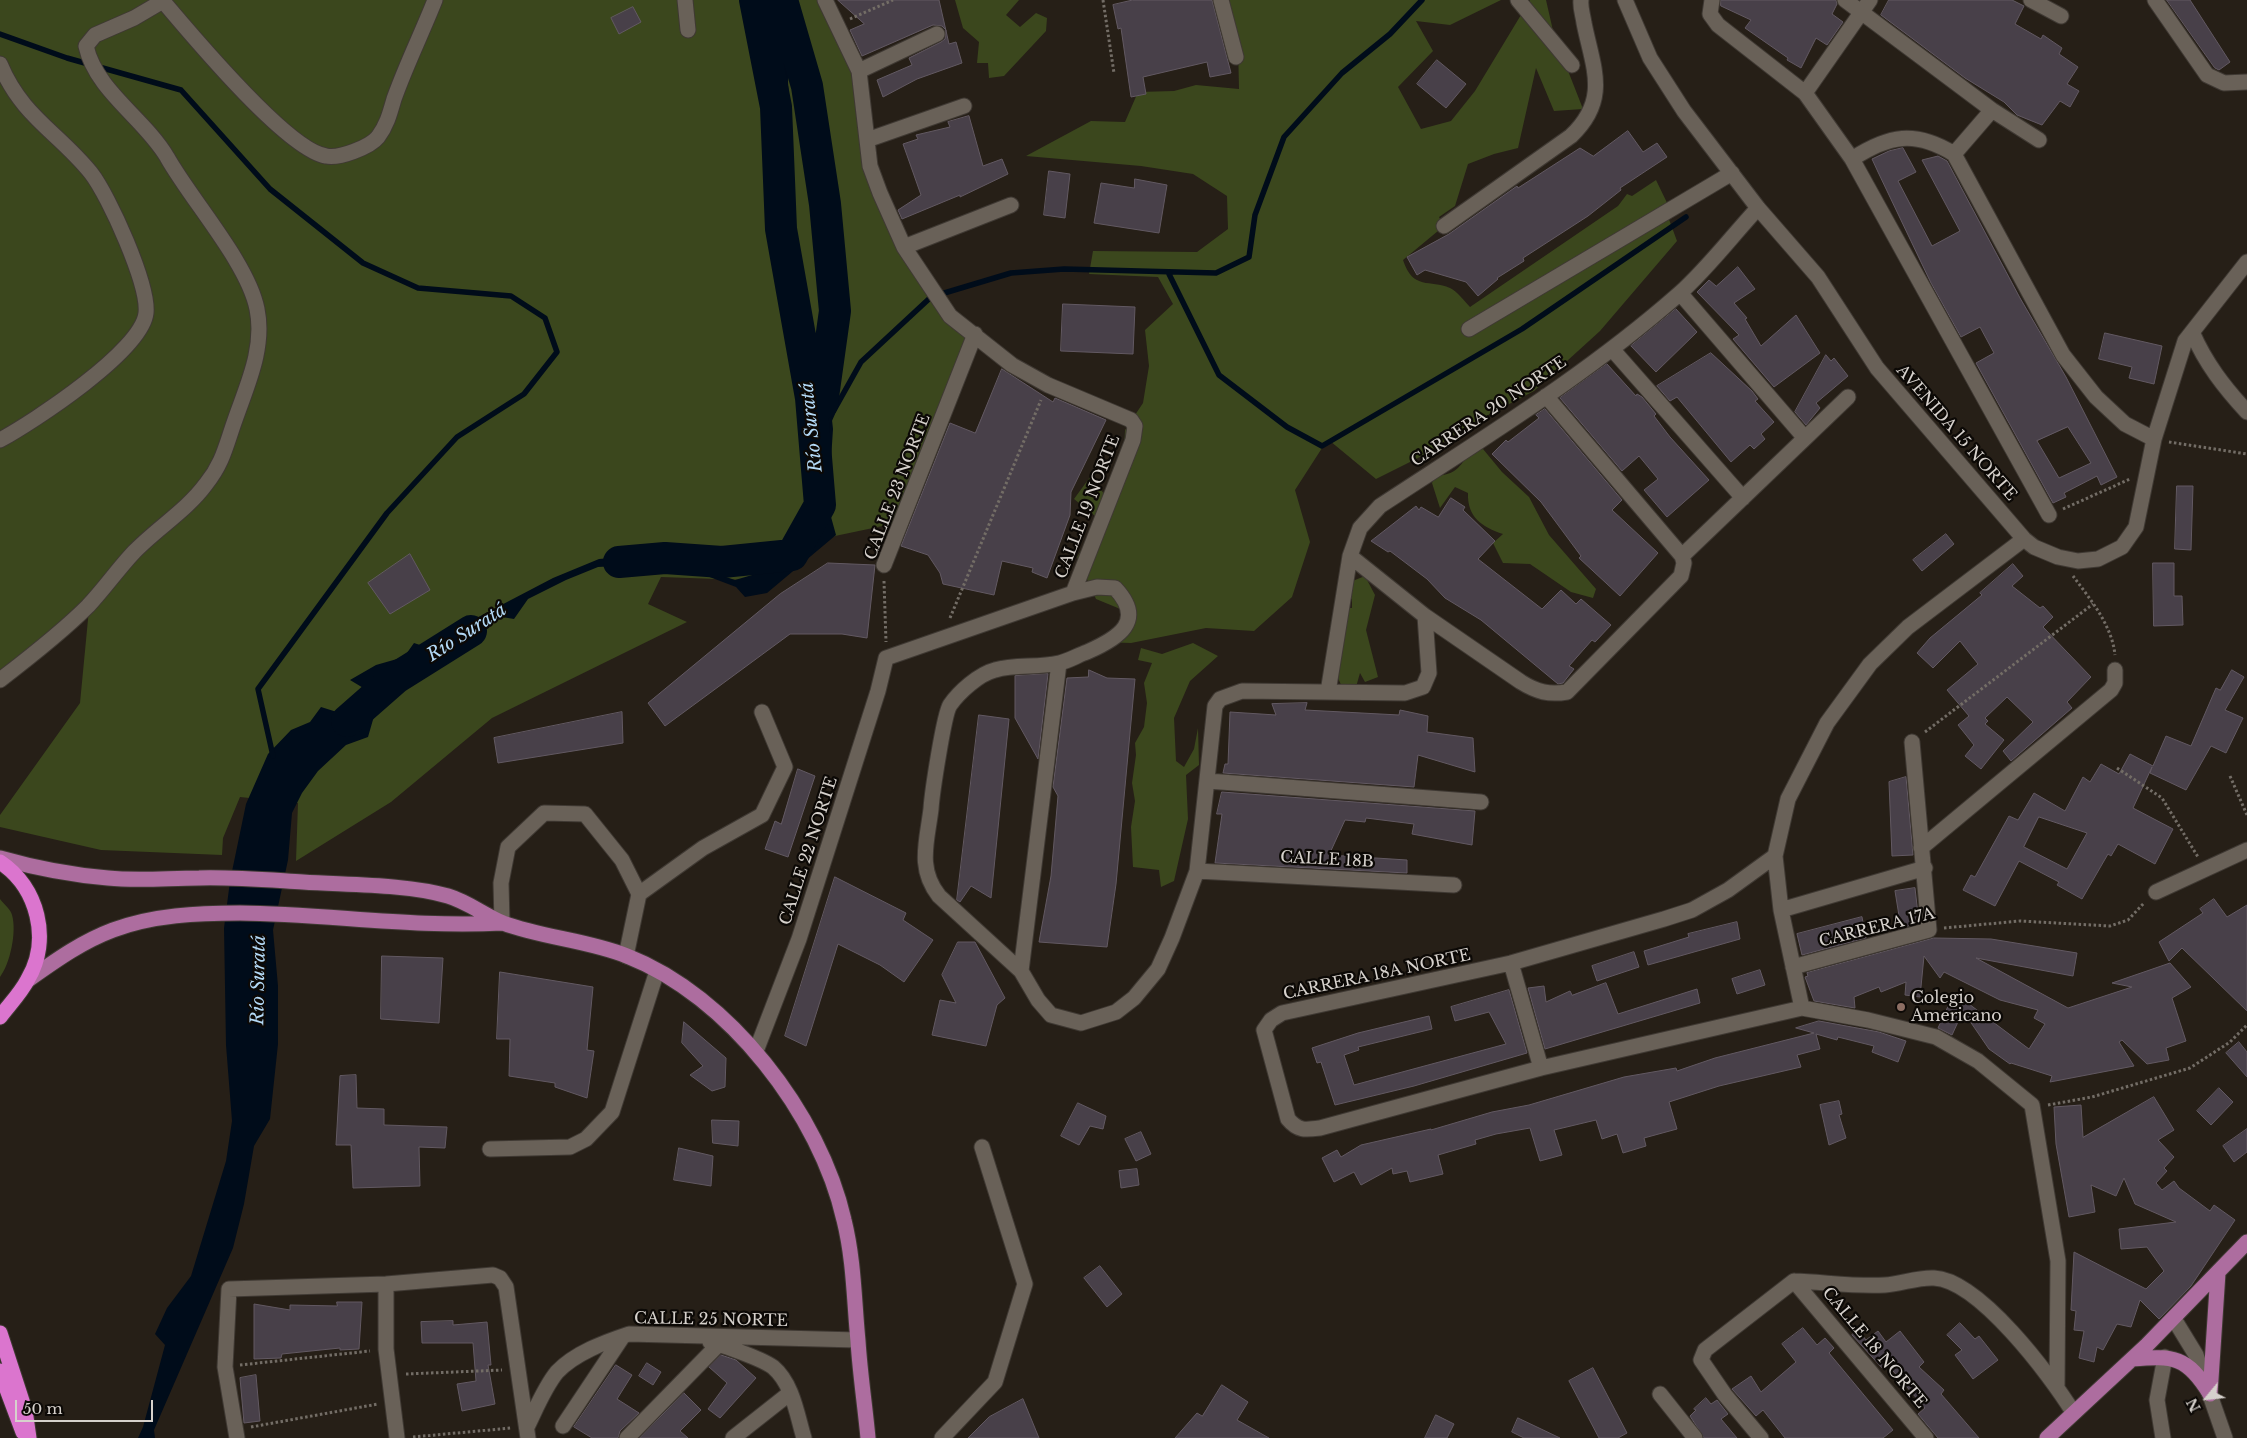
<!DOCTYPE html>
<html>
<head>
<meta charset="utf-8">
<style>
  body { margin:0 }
  #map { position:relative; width:2247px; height:1438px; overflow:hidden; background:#261f17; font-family:"Libre Baskerville",serif }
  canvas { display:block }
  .north { position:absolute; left:2182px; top:1373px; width:50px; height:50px; -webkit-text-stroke:4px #0c0906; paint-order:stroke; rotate:242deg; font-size:14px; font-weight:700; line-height:20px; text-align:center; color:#d6d1cc }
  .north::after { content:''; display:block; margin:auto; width:18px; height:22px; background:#d6d1cc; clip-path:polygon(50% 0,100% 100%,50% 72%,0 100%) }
  .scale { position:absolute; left:15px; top:1400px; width:138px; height:22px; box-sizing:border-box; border:2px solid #d6d1cc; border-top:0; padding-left:6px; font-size:15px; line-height:18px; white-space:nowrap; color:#d6d1cc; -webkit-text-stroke:4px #0c0906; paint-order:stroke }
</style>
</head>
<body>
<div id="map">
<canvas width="2247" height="1438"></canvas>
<div class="north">N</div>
<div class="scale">50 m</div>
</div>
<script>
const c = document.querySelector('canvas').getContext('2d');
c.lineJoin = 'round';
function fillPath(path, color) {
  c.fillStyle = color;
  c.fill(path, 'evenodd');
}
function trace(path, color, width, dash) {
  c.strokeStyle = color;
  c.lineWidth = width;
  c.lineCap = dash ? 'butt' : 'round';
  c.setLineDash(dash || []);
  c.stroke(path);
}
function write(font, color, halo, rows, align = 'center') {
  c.font = font + ' "Libre Baskerville",serif';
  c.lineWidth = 4.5;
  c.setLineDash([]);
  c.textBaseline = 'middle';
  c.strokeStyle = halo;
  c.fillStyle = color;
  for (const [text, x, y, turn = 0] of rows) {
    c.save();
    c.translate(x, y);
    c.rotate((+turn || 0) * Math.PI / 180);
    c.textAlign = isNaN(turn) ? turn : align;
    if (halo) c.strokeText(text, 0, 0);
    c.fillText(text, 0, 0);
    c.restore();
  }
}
const green = new Path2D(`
  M0,0H825L859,71L870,166L904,247L969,336L892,524L835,536L746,580L661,577L648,604L687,622L492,718L391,802L296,861L298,803L240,797L223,838L222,855L101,850L0,827V815L80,703L89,609L0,680Z
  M955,0H1019L1006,15L1020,27L1036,13L1047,18L1046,31L1004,76L989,78L988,63H977L979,42L963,28Z
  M1229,0H1501L1450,25L1416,21L1433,51L1398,87L1421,129L1451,121L1475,91L1530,0H1546L1554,35L1583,109L1554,111L1536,68L1518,148L1494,154L1468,164L1455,206L1439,217L1444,226L1403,260C1413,291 1430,279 1450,288C1457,291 1465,302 1470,307L1618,206L1627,194L1632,196L1656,180L1671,211L1667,214L1677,241L1600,331L1534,391L1469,425L1424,455L1376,479L1330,441L1324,445L1295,490L1310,542L1292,597L1254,631L1206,628L1131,643L1103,642L1130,613L1096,599L1077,557L1100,520L1074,499L1090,477L1106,496L1123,467L1125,430L1143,403L1149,366L1145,330L1173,304L1158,277L1089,274L1093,251L1197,252L1228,229L1227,196L1193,174L1141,166L1026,156L1091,121L1125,122L1138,92L1174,91L1196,85L1239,89L1238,44Z
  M1483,449L1502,472L1529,497L1549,535L1596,589L1593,598L1571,592L1530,564L1503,563L1493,543L1503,534C1482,527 1467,517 1468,493L1455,487L1440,508L1432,483L1435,476C1454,475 1461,468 1469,451Z
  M1365,576L1375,595L1366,630L1378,677L1365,682L1360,673L1356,687H1342L1334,669L1343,608H1352V599L1345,598L1350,582Z
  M1193,643L1218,656L1190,681L1174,718L1176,761L1184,767L1194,749L1198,728L1199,765L1186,775L1188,819L1174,881L1161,887L1159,870L1133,867L1131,827L1135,801L1132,783L1136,755L1135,743L1144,727L1147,703L1144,683L1152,663L1138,660L1141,648L1162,654Z
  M0,899C4,904 11,910 12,915C17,932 10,964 0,977Z`);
const water = new Path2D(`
  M778,0H787L801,33L789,54L788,83L792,131L795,270L810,329L819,380L829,393L833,429L828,506L836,535L767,593L745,597L736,587L691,570L651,564L598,567L566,580L528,599L514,619L496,616L475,633L440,655L421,652L411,667L383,685L368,737L346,745L318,771L302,793L292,813L288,860L273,930L278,986V1044L270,1119L254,1146L244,1204L233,1248L154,1430L155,1438H138L143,1427L165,1345L155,1334L167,1308L191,1276L226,1161L232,1121L226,1045L224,928L230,881L246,804L268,754L291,730L310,722L321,707L340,713L365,689L350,680L376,665L404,657L414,643L423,646L553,578L599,559L645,555L672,559L735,580L759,573L807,546L817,526L821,500L822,471L827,440L823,416L811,410L803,389L810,367L790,263L785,137L780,83L781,13Z`);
const stream = new Path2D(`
  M0,34L67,58L181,90L270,189L363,263L418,288L511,296L545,318L557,352L524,394L457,437L387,513L258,689L273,756
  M1168,272L1219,375L1287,427L1322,446L1522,329L1686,217
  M816,450L833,412L861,362L931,297L1011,273L1064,269L1216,273L1249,257L1255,215L1284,137L1342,73L1390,34L1422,0`);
const river = new Path2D(`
  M782,0L807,86L825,204L835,311L822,404
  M619,562L665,558L722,562L792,555L820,505L811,398L781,229L776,107L755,0
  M347,721L396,678L471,631`);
const building = new Path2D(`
  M838,0H939L949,44L956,42L962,63L917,79L883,97L877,80L912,65L909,58L941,42L945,39L946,30L942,26L933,25L862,56L850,30L864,24Z
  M1133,0H1212L1231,73L1210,77L1207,62L1143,77L1146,94L1131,97L1121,28L1118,29L1113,5Z
  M1721,0H1836L1837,4L1832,14L1843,22L1827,45L1816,38L1801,68L1787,60L1788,58L1745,28L1751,20L1721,6Z
  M1889,0H2012L2024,6L2015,24L2041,39L2043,35L2062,48L2059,54L2078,67L2067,84L2079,91L2070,107L2060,101L2042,125L2017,115L2004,102L1965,78L1881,15Z
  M2167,0H2190L2230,62L2219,70L2215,68Z
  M633,7L641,22L619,34L611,18Z
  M1437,60L1466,84L1446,108L1417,84Z
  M969,116L983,166L1002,159L1008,174L960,197V195L902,219L898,210L921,195L903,144L918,139L916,135L950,127L948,122Z
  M1628,131L1643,152L1657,143L1667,157L1620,188L1621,190L1588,216L1523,258L1524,261L1497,278L1498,279L1478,296L1466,282L1425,270L1417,275L1407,257L1449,234L1517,186L1518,188L1580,148L1593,156Z
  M1903,148L1916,172L1898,181L1932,246L1960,231L1922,160L1938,156L1947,161L2020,298L2066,377L2117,477L2101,485L2097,476L2064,493L2066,497L2053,503L1976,363L1994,353L1980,327L1961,337L1931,283L1878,172L1872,159L1889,151ZM2068,427L2091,463L2059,478L2037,441Z
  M1049,171L1070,174L1065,218L1044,215Z
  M1135,179L1167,185L1159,233L1094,223L1101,183L1134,188Z
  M1738,267L1755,289L1734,303L1747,318L1745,319L1761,346L1796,315L1820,353L1774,387L1733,339L1739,335L1697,292L1709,280L1716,286Z
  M1063,304L1135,307L1133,354L1061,351Z
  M1676,309L1697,332L1656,372L1631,346Z
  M2105,333L2162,346L2154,384L2129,378L2132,367L2099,359Z
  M1711,353L1752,391L1758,399L1755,401L1774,422L1761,434L1765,439L1754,449L1750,445L1731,462L1677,397L1670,401L1657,386Z
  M1826,355L1831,361L1834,358L1848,376L1816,403L1820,408L1806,425L1795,412Z
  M1607,364L1636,396L1637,394L1642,397L1656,414L1654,416L1670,437L1709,480L1667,517L1644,490L1658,479L1639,456L1622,471L1560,398Z
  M1002,369L1053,402L1055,398L1106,420L1071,492L1070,515L1047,578L1032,572L1033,568L1002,561L994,595L943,584L940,573L928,555L901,546L950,423L975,433Z
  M1545,409L1622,500L1612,510L1658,553L1620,596L1579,558L1581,556L1541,502L1492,454L1506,440L1508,442L1539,418L1536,415Z
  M2177,486H2193L2191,550L2175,549Z
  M1451,498L1465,507L1463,510L1495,541L1478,559L1542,609L1561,590L1576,604L1581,599L1611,625L1595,642L1592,640L1569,666L1574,669L1563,683L1558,684L1481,620L1445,598L1427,579L1390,551L1388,552L1371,541L1416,506L1419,510L1421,507L1438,517Z
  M1946,534L1954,544L1922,571L1913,560Z
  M410,554L430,590L390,614L368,583Z
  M828,563L875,565L867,638L842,634H790L665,726L648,703L780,594Z
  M2153,563H2174V596H2182L2183,625L2154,626Z
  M2013,564L2023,576L2012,586L2040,608L2043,606L2053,617L2043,627L2091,677L2067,702L2072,708L2011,761L2003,751L2033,722L2007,697L1985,718L1988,721L1985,724L2004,740L1981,769L1965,756L1974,745L1958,725L1969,716L1947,690L1978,664L1960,641L1933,668L1917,653L1930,638L1982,595L1980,593Z
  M1089,670L1107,678L1135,679L1116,884L1107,947L1039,942L1051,876L1058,796L1053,787L1067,678L1088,677Z
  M2232,670L2244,677L2225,710L2243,718L2226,753L2211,746L2186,790L2150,773L2152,767L2133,808L2173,829L2155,864L2118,844L2111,856L2108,854L2082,899L2057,885L2059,882L2019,861L1995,906L1963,890L1971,875L1975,877L2009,816L2018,820L2034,793L2065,811L2083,777L2090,782L2101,764L2119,774L2130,754L2153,766L2166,736L2191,746L2216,688L2220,690ZM2039,817L2087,833L2067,869L2024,847Z
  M1048,674L1038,759L1015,718V676Z
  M1307,703L1305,710L1399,715L1400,710L1428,716L1427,732L1473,738L1475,772L1418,755L1414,787L1223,773L1225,764H1228L1230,712L1276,715L1272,704Z
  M622,712L623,743L498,763L494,738Z
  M979,715L1009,719L991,898L971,886L960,902L957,900Z
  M798,769L815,776L788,857L765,849L775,821L781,824Z
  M1906,777L1913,855L1892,856L1889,782Z
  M1222,792L1475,811L1472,845L1412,834L1414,824L1366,818L1365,822L1345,820L1329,855L1407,860V873L1215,863L1222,814H1217Z
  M835,877L906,913L903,920L933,940L904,982L880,965L838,944L806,1046L785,1036Z
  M1915,888L1919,923L1901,928L1895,891Z
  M2214,899L2227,917L2247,905V1011L2182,948L2169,961L2159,942L2203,913L2200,909Z
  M1862,917L1866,938L1802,955L1797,934Z
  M1737,922L1740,939L1648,965L1644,951L1689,937L1688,934Z
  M1934,938L1991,939L2077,953L2073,976L1976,958L2068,1008L2132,987L2112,983L2170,963L2191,987L2172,998L2186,1041L2166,1048L2169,1060L2147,1064L2122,1040L2119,1042L2134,1066L2050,1082L2052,1076L2011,1063L2010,1064L1989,1049L1963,1011L1952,1035L1938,1028L1950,1002L1954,999L1951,994L1953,992L2029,1049L2045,1024L2034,1018L2038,1010L2000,1000L1944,972L1940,978L1924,956L1920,997L1905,995L1906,982L1881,992L1879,987L1854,997L1855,1008L1814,1001L1805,977L1808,976L1807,973Z
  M958,942H975L1005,998L997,1005L986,1046L932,1035L940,1000L956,1003L942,975Z
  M1634,952L1639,967L1597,981L1592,966Z
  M382,956L443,958L439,1023L381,1019Z
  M1760,970L1765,985L1737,994L1732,979Z
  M500,972L593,987L587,1050L594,1051L587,1098L555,1087V1083L509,1076L510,1039H497Z
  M1606,983L1618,1014L1697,989L1700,1003L1545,1049L1528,988L1544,986L1546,1002L1570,991L1572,995Z
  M1509,990L1527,1053L1414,1086L1335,1105L1321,1062L1317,1063L1312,1048L1358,1033L1429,1016L1432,1029L1358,1047L1359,1050L1344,1055L1354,1085L1506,1044L1489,1012L1455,1021L1451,1007Z
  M1819,1021L1879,1032L1906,1041L1898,1062L1872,1052L1874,1046L1838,1037L1837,1040L1816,1034L1820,1049L1797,1055L1801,1067L1719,1086L1669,1102L1677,1129L1644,1138L1646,1146L1623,1153L1617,1134L1602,1139L1596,1120L1554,1130L1562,1155L1540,1161L1530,1128L1496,1134L1475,1140L1476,1144L1438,1155L1443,1174L1410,1182L1407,1171L1393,1174L1392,1168L1361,1185L1354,1172L1334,1182L1322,1158L1337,1150L1341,1157L1361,1145L1431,1129V1130L1492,1112L1529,1105L1624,1077L1676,1068L1677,1071L1715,1058L1814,1033L1796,1028Z
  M684,1022L726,1058L725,1087L712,1091L690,1075L703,1066L682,1043Z
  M2239,1042L2247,1052V1077L2226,1053Z
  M356,1075L357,1108L384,1109V1125L447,1127L445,1148L419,1147L420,1186L353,1188L351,1145H336L340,1076Z
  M2219,1088L2233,1102L2211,1125L2197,1111Z
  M2154,1097L2174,1130L2158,1140L2174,1157L2164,1168L2167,1171L2156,1183L2162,1190L2174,1181L2179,1188L2210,1211L2214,1205L2235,1220L2191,1286L2159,1319L2140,1300L2131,1327L2117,1324L2103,1350L2097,1347L2094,1362L2079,1358L2084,1331L2074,1330L2076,1311L2071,1310L2074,1252L2146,1289L2164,1271L2147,1247L2121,1249L2119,1229L2176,1222L2135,1204L2124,1178L2116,1196L2091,1185L2095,1212L2069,1217L2056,1144L2054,1107L2081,1105L2083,1137Z
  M1839,1101L1842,1114L1839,1115L1846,1138L1829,1145L1820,1105Z
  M1078,1103L1106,1116L1103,1129L1090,1126L1079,1145L1061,1136Z
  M712,1120L739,1121L738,1146L713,1143Z
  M2247,1129V1152L2234,1162L2223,1146Z
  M1141,1132L1151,1154L1136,1161L1125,1139Z
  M679,1148L713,1156L711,1186L674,1180Z
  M1137,1169L1139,1185L1121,1188L1119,1171Z
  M1100,1266L1122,1294L1107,1307L1084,1278Z
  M337,1302H362L359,1349L340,1350V1348L282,1354L281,1358L254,1359V1304L290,1310V1305L337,1306Z
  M453,1321V1325L487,1322L491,1365H488L495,1404L462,1411L457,1384L476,1381L473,1343H422L421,1322Z
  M1960,1323L1975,1339L1979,1336L1998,1360L1973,1379L1955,1355L1962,1350L1947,1335Z
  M1803,1328L1817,1345L1825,1338L1834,1348L1829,1353L1893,1430L1883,1438H1785L1763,1410L1756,1416L1732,1389L1751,1376L1761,1392L1796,1362L1782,1344Z
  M1858,1330L1866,1340L1878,1331L1886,1342L1900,1331L1924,1362L1919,1367L1944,1390L1941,1394L1979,1438H1938L1918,1414L1925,1408L1887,1364L1883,1369L1852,1335Z
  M721,1355L736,1360L756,1378L720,1418L708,1409L727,1383L709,1367Z
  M647,1363L661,1372L653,1385L639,1376Z
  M616,1365L632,1375L617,1399L639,1413L620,1431L618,1438H592L574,1427Z
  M1593,1368L1627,1433L1618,1438H1599L1569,1381Z
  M256,1375L260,1421L244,1423L240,1378Z
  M1222,1385L1248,1402L1237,1420L1269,1438H1175L1197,1413L1202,1416Z
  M684,1393L701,1410L680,1431L688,1438H640Z
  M1706,1398L1711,1404L1717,1400L1728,1414L1721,1419L1737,1438H1704L1690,1416L1696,1410L1694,1409Z
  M1023,1399L1039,1438H968L989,1417Z
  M1436,1415L1454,1424L1447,1438H1425Z
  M1518,1418L1560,1438H1524L1512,1432Z`);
const path = new Path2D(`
  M1103,0L1114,73
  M850,19L893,0
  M2169,442L2247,454
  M2063,509L2130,479
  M2073,576C2090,599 2112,625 2115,655
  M884,581L886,642
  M950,618L1041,400
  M1925,732L2093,604
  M2117,768L2162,798L2198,857
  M2230,776L2247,815
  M1944,928L2020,921L2110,926L2128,920L2144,903
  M2048,1105L2092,1097L2190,1068L2230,1042L2247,1025
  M240,1365L370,1351
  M406,1374L502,1370
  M251,1427L378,1404
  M413,1437L511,1428`);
const minor = new Path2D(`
  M162,0C190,33 287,150 326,156C339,159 370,147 378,137C387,125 390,113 394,99C406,65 422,33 435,0
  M685,0L688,30
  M825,0L859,71L870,166L880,193L904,247L950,316L1012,365L1048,385L1131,420L1135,426L1133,440L1073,593
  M1221,0L1236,57
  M1518,0L1572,65
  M1625,0L1650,58L1684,111L1758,208L1818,277L1877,368L2024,539L2034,547L2058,557L2078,561L2098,559L2122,547L2136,527L2154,439L2185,341L2247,262
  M1712,0L1710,14L1718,25L1805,93L1852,159L2049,515
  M1845,0L1992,110L2039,140
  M2031,0L2061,16
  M2155,0L2207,75L2224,83L2247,82
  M0,64C22,117 58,132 91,173C109,196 149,285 146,313C142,351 33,422 0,440
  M859,71L937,34
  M1805,93L1870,0
  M867,140L964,106
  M1954,154L1992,110
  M1852,159C1889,135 1915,130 1954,154L2063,355L2096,397L2111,411L2125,424L2154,439
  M1444,226L1571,136C1610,99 1593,68 1584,23C1583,15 1580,8 1581,0
  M904,247L1011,205
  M1680,293L1804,437
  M1469,329L1732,173
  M2192,332C2206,364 2224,387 2247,412
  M1612,349L1743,498
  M1546,396L1682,556
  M1350,556L1425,616L1521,682C1537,692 1549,695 1567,692L1681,576L1684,563L1682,556L1848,397
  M884,565L975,334
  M0,680C30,657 61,633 88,606C104,589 118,569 134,552C156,529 187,510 206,484C223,463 226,445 235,420C247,385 265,348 257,309C248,263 191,200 167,157C144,118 96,91 86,46L95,35L134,18L163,1
  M1328,692L1350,556L1360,528L1380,506C1482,439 1587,375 1679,294C1708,268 1732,236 1758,208
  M1208,781L1481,802
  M1921,848L2111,690L2115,683V670
  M1775,856L1728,890L1692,910L1664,919L1511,963L1282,1013L1271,1020L1264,1030L1288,1119C1298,1131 1305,1130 1320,1128L1541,1068L1802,1008L1868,1020L1936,1037L1978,1061L2032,1105L2058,1261L2057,1387
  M1197,871L1454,885
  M2156,892L2247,850
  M1781,910L1925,868
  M502,923L501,883L508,847L544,813L585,814L622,860L639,894
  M626,956L639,894L703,848L762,815L785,767L762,712
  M1511,963L1541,1068
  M1793,967L1929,930L1912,742
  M1021,971L1059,663
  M1802,1008L1781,910L1775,856L1788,799L1827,723L1870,664L1908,627L2024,539
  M756,1051L799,939L878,691L886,658L1073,593L1097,587L1115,588C1146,621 1119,638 1087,652C1078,655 1069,661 1059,663C1038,668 1015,664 995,670C979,674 959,692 950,705C944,714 932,793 931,809C927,842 917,868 939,896L1021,971L1038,1000L1051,1015L1081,1023L1116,1012L1134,998L1158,969L1172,938L1197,871L1215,706L1220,699L1242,691L1405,693L1423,687L1429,673L1425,616
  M490,1149L570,1147L586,1139L612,1112L657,971
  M1794,1281L1926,1438
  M386,1284V1349L397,1438
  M2174,1319L2196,1355L2225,1438
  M710,1342L719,1344C734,1350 761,1358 773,1367C793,1384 797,1415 804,1438
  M1660,1394L1695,1438
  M563,1426L623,1336
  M527,1427C536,1409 544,1388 557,1372C575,1353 605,1342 629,1334L857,1340
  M237,1438L225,1367L229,1289L386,1284L493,1275L500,1278L506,1287L528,1438
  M627,1438L719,1344
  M733,1438L790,1393
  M942,1438L995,1382L1025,1284L982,1147
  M1761,1438L1725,1395L1701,1360L1705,1350L1794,1281C1824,1282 1856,1287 1885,1285C1901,1284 1918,1277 1934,1278C1979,1280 2050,1375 2073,1412
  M2163,1438L2157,1400L2165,1357`);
const major = new Path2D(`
  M0,858C35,868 71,875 108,878C138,881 168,878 199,878C233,877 269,880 303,882C347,885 406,884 448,896C468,902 484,915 503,923C543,938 587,940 627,956C729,996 820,1114 844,1220C854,1260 854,1300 858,1341C860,1373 865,1406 868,1438
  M28,980C55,961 81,942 113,930C153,915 198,913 240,913C328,914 415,928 502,923
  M2132,1359C2174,1356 2187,1356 2210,1394
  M2210,1394L2218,1273
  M2047,1438L2147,1345L2247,1242`);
const highway = new Path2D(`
  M0,862C38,887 51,940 28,979C21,993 9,1005 0,1017
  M0,1333L25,1410L29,1438
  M0,1371L23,1432`);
const markers = [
  [1901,1007,5,"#8d6e63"]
];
const streetNames = [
  ["CARRERA 20 NORTE",1489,412,-34],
  ["AVENIDA 15 NORTE",1956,433,49],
  ["CALLE 23 NORTE",898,487,-69],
  ["CALLE 19 NORTE",1088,507,-69],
  ["CALLE 22 NORTE",809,851,-72],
  ["CALLE 18B",1327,860,3],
  ["CARRERA 17A",1877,928,-14],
  ["CARRERA 18A NORTE",1377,975,-12],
  ["CALLE 25 NORTE",711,1320,1],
  ["CALLE 18 NORTE",1874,1348,50]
];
const poiNames = [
  ["Colegio",1911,998],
  ["Americano",1911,1016]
];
const waterNames = [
  ["Río Suratá",812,427,-96],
  ["Río Suratá",467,633,-33],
  ["Río Suratá",259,980,-89]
];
fillPath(green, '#3b471d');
fillPath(water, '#000c1a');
trace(stream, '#000c1a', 5.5);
trace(river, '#000c1a', 32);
fillPath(building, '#484049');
trace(building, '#625962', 1);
trace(minor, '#3f3933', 17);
trace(major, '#3f3933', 17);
trace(highway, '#3f3933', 17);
trace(path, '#736d66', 3, [2.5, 2.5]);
trace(minor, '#696158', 15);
trace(major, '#ad6d9f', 15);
trace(highway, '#db75ce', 15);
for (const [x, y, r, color] of markers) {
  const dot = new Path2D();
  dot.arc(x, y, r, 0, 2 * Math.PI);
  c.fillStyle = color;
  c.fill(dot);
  trace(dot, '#0c0906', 2);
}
write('16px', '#d6d1cc', '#0c0906', streetNames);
write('16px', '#d6d1cc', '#0c0906', poiNames, 'left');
write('italic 18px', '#b3d9f6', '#0c0906', waterNames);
</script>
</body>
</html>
